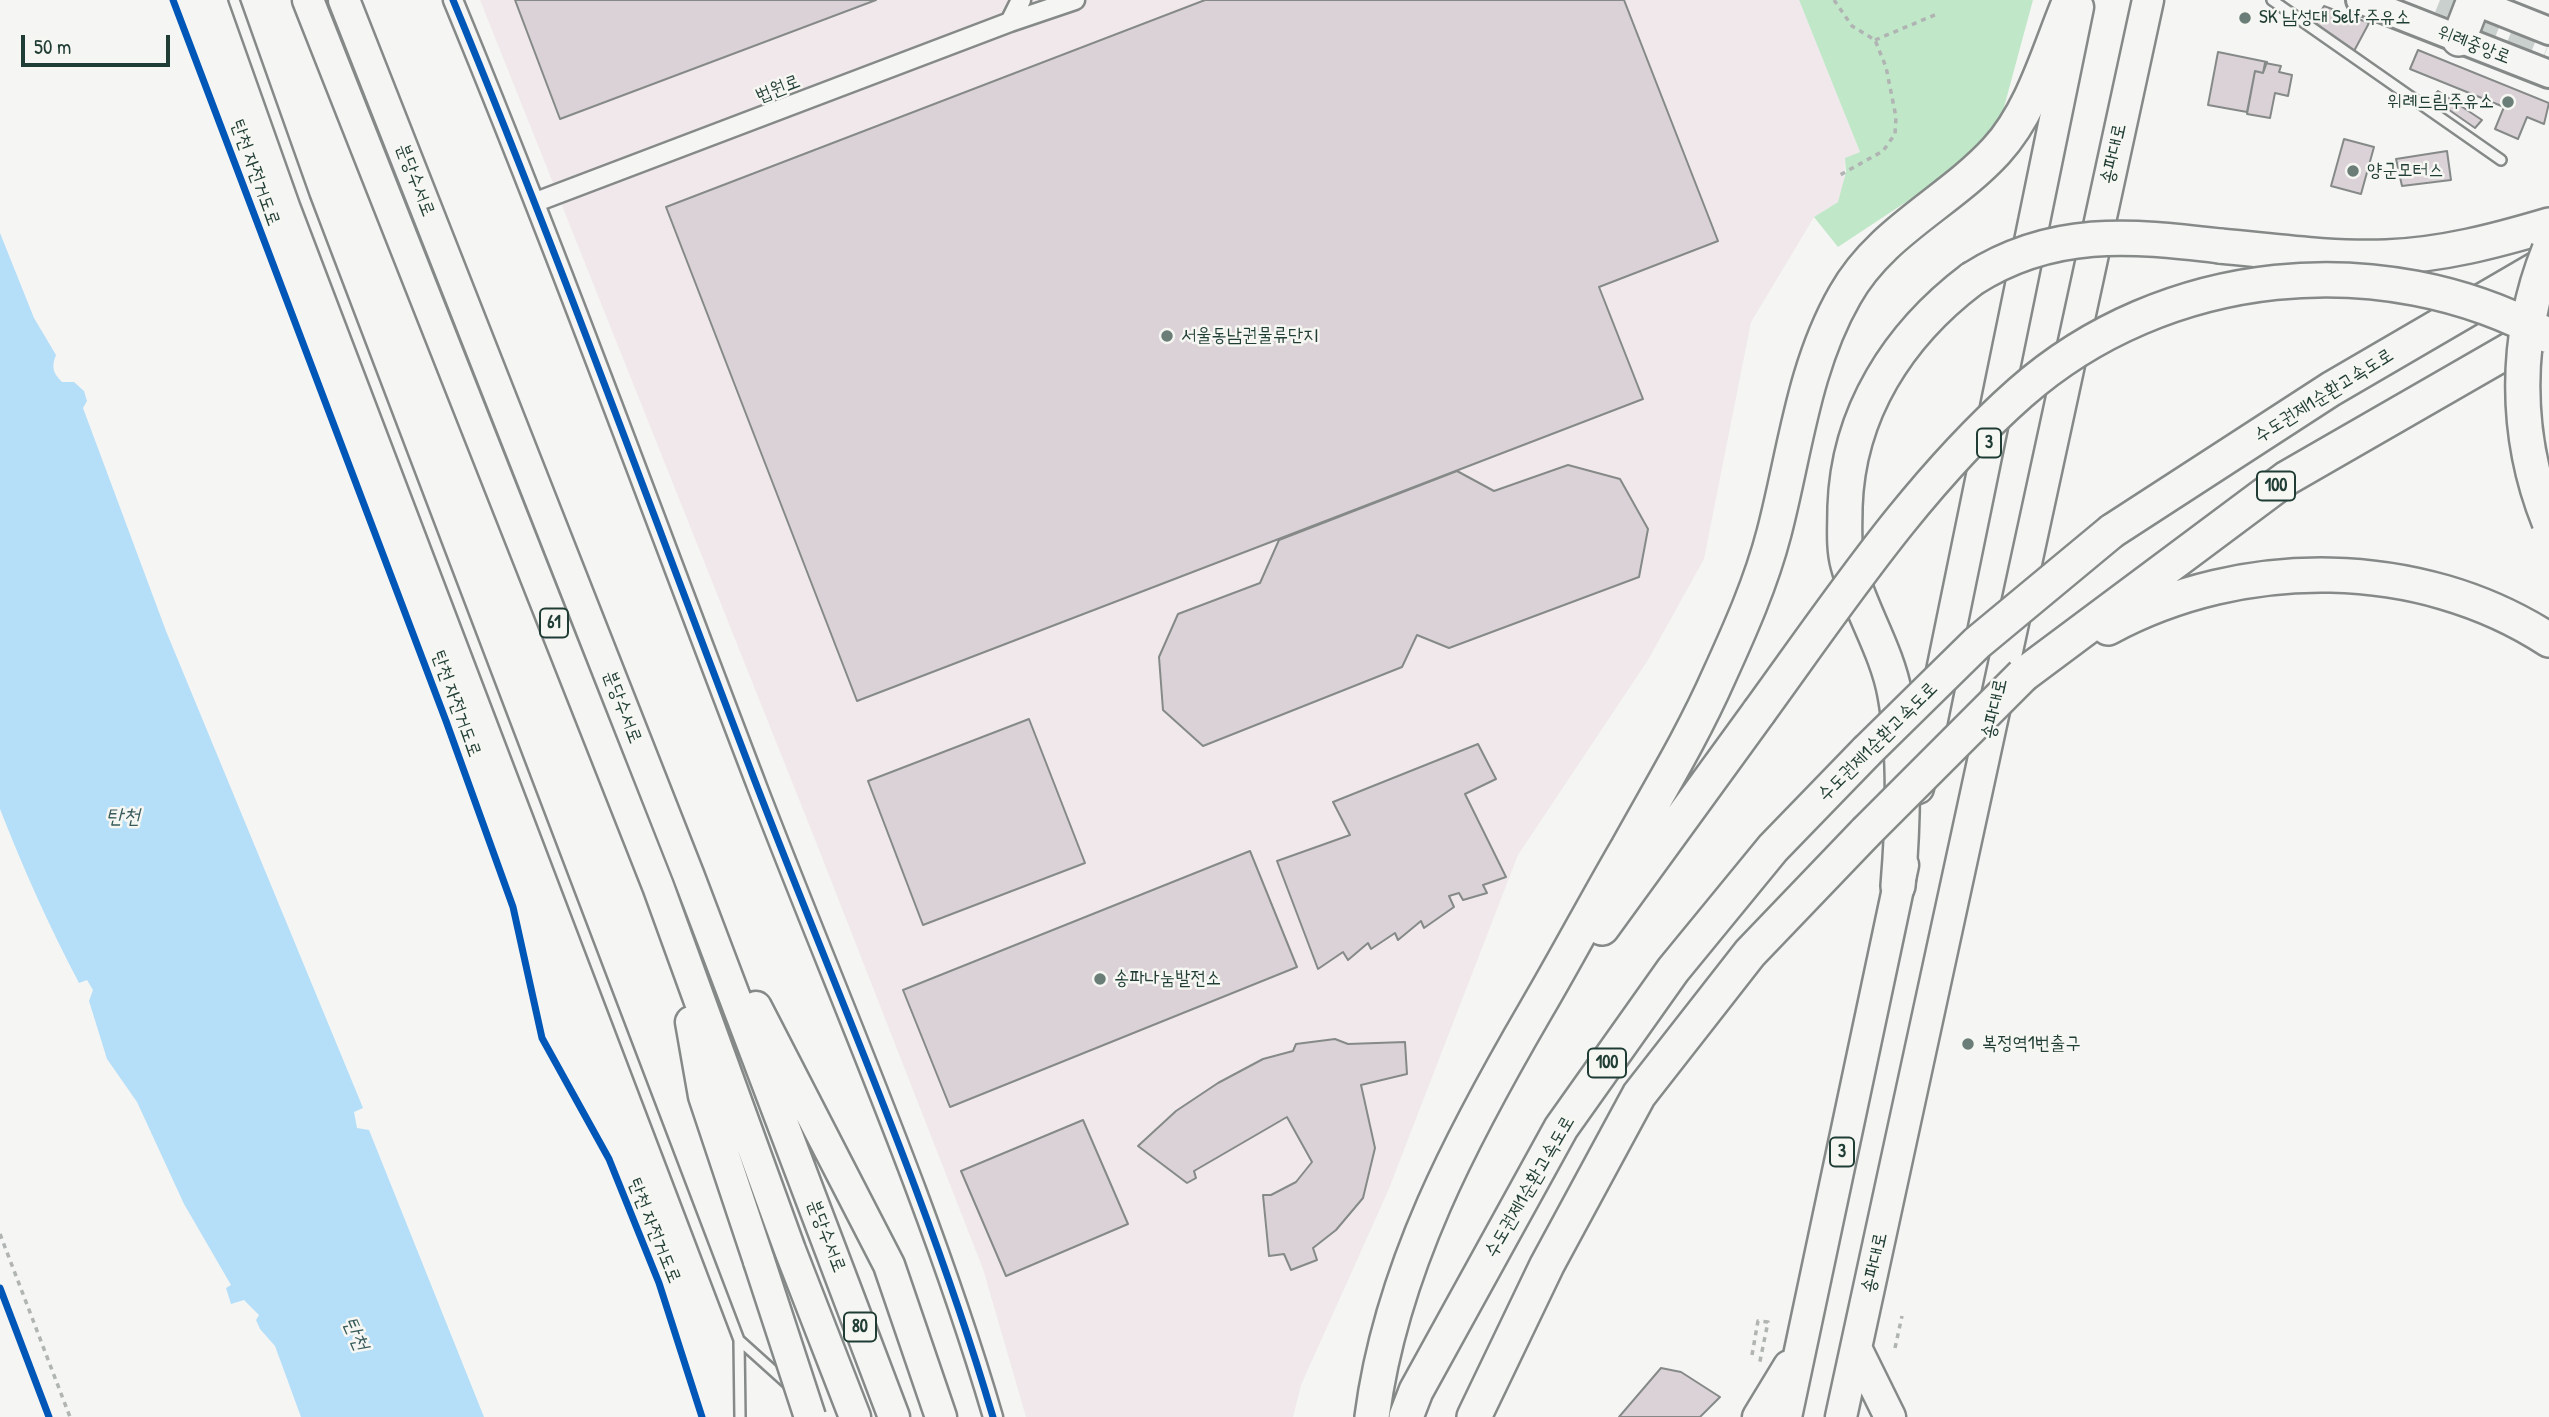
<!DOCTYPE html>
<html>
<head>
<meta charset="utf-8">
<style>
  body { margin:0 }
  #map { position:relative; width:2549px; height:1417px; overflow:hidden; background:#f5f5f3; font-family:"Patrick Hand",sans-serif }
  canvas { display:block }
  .scale { position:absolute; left:21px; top:35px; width:149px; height:32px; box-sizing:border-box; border:4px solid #1f3d34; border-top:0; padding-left:9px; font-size:21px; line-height:24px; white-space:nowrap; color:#1f3d34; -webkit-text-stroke:5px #f6f6f2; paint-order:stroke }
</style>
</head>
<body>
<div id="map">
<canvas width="2549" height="1417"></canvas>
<div class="scale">50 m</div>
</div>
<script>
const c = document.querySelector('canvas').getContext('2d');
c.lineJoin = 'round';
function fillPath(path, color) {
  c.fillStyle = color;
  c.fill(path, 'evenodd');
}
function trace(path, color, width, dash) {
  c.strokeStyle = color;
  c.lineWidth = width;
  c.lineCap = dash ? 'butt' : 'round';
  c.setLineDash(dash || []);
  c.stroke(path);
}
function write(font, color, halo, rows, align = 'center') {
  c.font = font + ' "Patrick Hand","Poor Story",sans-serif';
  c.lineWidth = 5;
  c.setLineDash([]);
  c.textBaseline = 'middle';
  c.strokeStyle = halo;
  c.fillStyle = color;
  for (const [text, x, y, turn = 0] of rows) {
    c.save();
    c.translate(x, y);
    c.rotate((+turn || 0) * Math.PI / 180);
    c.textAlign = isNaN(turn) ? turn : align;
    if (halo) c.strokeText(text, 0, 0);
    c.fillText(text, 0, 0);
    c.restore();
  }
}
const built = new Path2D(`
  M480,0H1799L1860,152L1845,159L1844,185L1838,202L1814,217L1751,322L1704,559L1648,660L1518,855L1388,1191L1301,1385L1293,1417H1026L983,1269L816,842Z`);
const green = new Path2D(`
  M1799,0H2033L2000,122L1956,169L1838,247L1814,217L1838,202L1846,172L1845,158L1860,152Z`);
const water = new Path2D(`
  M0,233L34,318L56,355C51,367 53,373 62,382H74L84,391L87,401L83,408L166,631L361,1103L363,1108L354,1112L357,1128L369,1130L484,1417H301L275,1346L260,1329L256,1320L259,1315L244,1300L231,1304L226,1288L231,1285L184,1204L137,1102L107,1059L89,1001L93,990L87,980L79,983C49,926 23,868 0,809Z`);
const building = new Path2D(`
  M515,0H876L560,119Z
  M1205,0H1624L1718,241L1599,287L1643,399L857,701L666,207Z
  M2324,6L2369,23L2353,53L2314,22Z
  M2418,50L2549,103L2544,124L2527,117L2518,139L2495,129L2504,107L2410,69Z
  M2218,52L2267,62L2263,73L2255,71L2247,112L2208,105Z
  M2265,63L2281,66L2279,72L2292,75L2288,96L2275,93L2270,118L2247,114L2255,71L2263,73Z
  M2438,91L2482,120L2475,128L2432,98Z
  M2344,139L2374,147L2361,194L2331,186Z
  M2447,151L2451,180L2402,186L2396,159Z
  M1568,465L1620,479L1648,529L1639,577L1449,648L1417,635L1402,667L1203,746L1163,710L1159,657L1178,614L1260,583L1279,540L1457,471L1494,491Z
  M1029,719L1085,863L923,925L868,781Z
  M1478,744L1496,779L1465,794L1506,877L1483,885L1487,893L1463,900L1459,893L1449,896L1454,907L1424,928L1421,921L1398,940L1395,933L1371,949L1368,943L1348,960L1343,952L1318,969L1277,861L1350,835L1333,802Z
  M1250,851L1297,967L950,1107L903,990Z
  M1335,1039L1348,1044L1405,1042L1407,1074L1361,1085L1375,1148L1363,1198L1336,1230L1313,1248L1317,1260L1291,1270L1284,1254L1269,1256L1263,1195H1271L1296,1182L1312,1162L1287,1117L1194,1171L1196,1178L1187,1183L1138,1146L1176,1111L1218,1083L1263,1059L1293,1051L1296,1044Z
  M1083,1120L1128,1224L1006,1276L961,1171Z
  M1661,1368L1681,1372L1720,1397L1700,1417H1619Z`);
const secondaryTunnel = new Path2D(`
  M2440,0L2549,44`);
const path = new Path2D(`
  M1834,0L1852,26L1875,40L1886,67L1896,117L1895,134L1883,151L1840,175
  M1875,40L1937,14
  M0,1234L70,1417
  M1895,1348L1902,1316
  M1752,1355L1758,1321L1768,1322L1759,1366`);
const service = new Path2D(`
  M234,0L305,200L739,1340L789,1385
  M2272,0L2501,160
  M739,1340L740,1417`);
const minor = new Path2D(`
  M453,0C561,261 657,526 758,789C838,997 930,1203 993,1417
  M1010,22L1075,0
  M536,202L1010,22L1021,0`);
const secondary = new Path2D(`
  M2360,0L2549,74
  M2471,0L2549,31`);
const primary = new Path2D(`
  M1918,788L2078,7
  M1856,1348L1890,1417
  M1758,1417L1789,1366
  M1786,1417L1903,865
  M1841,1417L2148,0`);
const trunk = new Path2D(`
  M308,0L658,886L790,1250L855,1417
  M344,0L688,874L894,1417
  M756,1007L889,1265L941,1417
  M691,1022L704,1096L759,1261`);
const motorway = new Path2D(`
  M2459,39L2474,0
  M2220,246C2275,251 2330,259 2386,257C2442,255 2495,241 2549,225
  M2112,531L2331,389L2549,262
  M2108,628C2243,555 2420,556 2549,640
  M2023,675L2287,478L2546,329
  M1898,886C1903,826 1906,755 1895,695C1887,650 1860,610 1848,565C1843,547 1845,526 1845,507C1848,413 1898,335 1972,279
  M1602,928L1759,712
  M1372,1417C1391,1269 1463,1135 1537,1008C1568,955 1597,900 1628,847C1659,791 1693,735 1719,676C1740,630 1761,583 1774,533C1795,453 1803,368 1845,295C1880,232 1948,203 1996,151C2033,111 2049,50 2070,0
  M1406,1417L1416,1391L1561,1128L1673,970L1773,848L1867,751
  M1474,1417L1547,1265L1639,1095L1750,953L1866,832`);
const trunkBridge = new Path2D(`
  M759,1261L810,1417`);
const motorwayBridge = new Path2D(`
  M2549,250C2514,337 2514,435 2549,522
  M1972,279C2052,228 2130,235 2220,246
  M1759,712C1839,602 1916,485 2020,393C2164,266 2381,244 2549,336
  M1867,751L1977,643L2112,531
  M1866,832L2023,675`);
const cycleway = new Path2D(`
  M173,0L446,721L513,907L542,1038L609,1159L659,1283L702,1417
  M453,0C561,261 657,526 758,789C838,997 930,1203 993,1417
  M0,1288L49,1417`);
const markers = [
  [2245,18,7,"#6a7d77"],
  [2508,102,7,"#6a7d77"],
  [2353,171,7,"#6a7d77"],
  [1167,336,7,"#6a7d77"],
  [1100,979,7,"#6a7d77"],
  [1968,1044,7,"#6a7d77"]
];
const shields = [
  [1989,443,24],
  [2276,486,38],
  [554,623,28],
  [1607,1063,38],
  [1842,1152,24],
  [860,1327,32]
];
const shieldNames = [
  ["3",1989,443],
  ["100",2276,486],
  ["61",554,623],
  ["100",1607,1063],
  ["3",1842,1152],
  ["80",860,1327]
];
const poiNames = [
  ["SK 남성대 Self 주유소",2259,18],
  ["위례드림주유소",2494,102,"right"],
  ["양군모터스",2367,171],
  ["서울동남권물류단지",1181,336],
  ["송파나눔발전소",1114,979],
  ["복정역1번출구",1982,1044]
];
const streetNames = [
  ["위례중앙로",2474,45,21],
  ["법원로",778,89,-21],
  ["송파대로",2114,154,-78],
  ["탄천 자전거도로",255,173,70],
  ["분당수서로",415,180,69],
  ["수도권제1순환고속도로",2324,396,-32],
  ["탄천 자전거도로",456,704,70],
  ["분당수서로",622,707,69],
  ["송파대로",1995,709,-78],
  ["수도권제1순환고속도로",1878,742,-45],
  ["수도권제1순환고속도로",1530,1187,-60],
  ["탄천 자전거도로",654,1231,68],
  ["분당수서로",826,1236,69],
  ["송파대로",1875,1263,-78]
];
const waterNames = [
  ["탄천",123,817],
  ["탄천",355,1334,66]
];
fillPath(built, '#f0e8eb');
fillPath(green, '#c1e7c9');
fillPath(water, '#b5dff9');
fillPath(building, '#dbd2d7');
trace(building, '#858a88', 2);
trace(secondaryTunnel, '#cad0cd', 26, [26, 13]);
trace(service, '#858a88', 14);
trace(minor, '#858a88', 23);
trace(secondary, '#858a88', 32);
trace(primary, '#858a88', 35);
trace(trunk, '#858a88', 35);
trace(motorway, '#858a88', 38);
trace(path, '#b0b4b2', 3.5, [5, 5]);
trace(service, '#f5f5f3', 9);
trace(minor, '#f5f5f3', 18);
trace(secondary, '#f5f5f3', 26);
trace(primary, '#f5f5f3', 30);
trace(trunk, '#f5f5f3', 30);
trace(motorway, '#f5f5f3', 33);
trace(trunkBridge, '#858a88', 35, []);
trace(motorwayBridge, '#858a88', 38, []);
trace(trunkBridge, '#f5f5f3', 30);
trace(motorwayBridge, '#f5f5f3', 33);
trace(cycleway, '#0057b8', 7);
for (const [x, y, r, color] of markers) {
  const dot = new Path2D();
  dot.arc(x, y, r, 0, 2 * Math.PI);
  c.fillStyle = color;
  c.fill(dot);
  trace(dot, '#f6f6f2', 2.5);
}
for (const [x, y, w] of shields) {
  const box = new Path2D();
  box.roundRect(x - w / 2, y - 14.5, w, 29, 5);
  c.fillStyle = '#f6f6f2';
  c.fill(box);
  trace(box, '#1f3d34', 2);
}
write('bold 18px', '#1f3d34', null, shieldNames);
write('19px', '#1f3d34', '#f6f6f2', poiNames, 'left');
write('19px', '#1f3d34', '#f6f6f2', streetNames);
write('italic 21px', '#385c5c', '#f6f6f2', waterNames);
</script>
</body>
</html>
